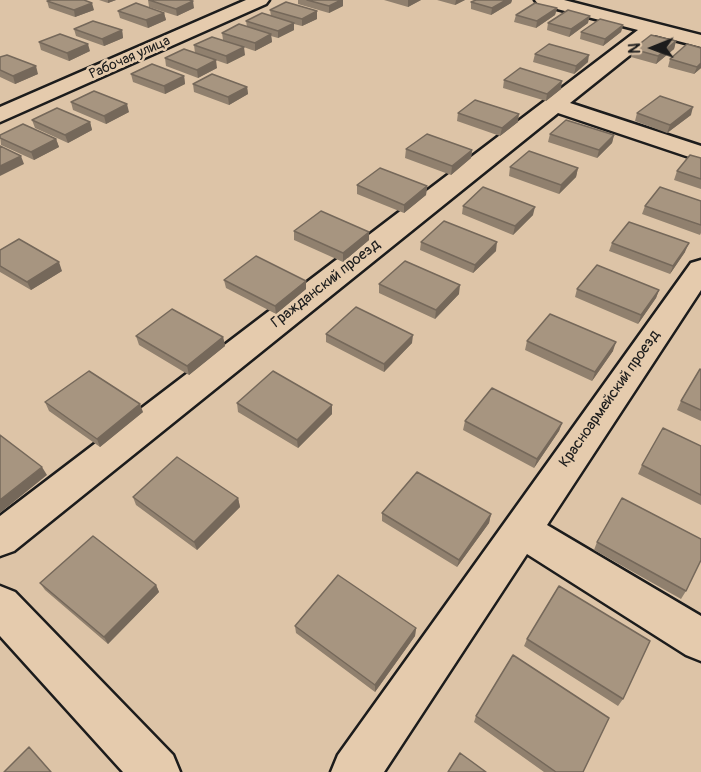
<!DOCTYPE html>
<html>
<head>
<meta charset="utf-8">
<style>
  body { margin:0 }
  #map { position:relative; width:701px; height:772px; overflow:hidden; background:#ddc4a7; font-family:Pangolin,sans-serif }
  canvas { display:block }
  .north { position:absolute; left:623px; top:18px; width:60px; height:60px; -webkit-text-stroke:4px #e5cbad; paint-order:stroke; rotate:269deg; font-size:16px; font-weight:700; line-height:24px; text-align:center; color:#1c1c1c }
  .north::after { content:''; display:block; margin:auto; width:21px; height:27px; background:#1c1c1c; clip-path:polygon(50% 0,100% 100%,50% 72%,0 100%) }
</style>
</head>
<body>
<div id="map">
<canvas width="701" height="772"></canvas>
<div class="north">N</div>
</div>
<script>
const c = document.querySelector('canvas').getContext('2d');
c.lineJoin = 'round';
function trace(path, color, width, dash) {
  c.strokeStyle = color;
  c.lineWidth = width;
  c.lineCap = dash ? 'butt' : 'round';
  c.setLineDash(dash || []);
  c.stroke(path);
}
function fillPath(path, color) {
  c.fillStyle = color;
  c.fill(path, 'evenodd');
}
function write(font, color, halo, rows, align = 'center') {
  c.font = font + ' Pangolin,sans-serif';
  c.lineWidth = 5;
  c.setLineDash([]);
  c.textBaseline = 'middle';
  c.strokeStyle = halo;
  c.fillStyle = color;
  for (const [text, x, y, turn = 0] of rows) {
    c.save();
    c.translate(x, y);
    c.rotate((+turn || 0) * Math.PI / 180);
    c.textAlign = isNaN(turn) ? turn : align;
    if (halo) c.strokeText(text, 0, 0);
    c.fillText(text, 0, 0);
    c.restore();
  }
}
const minor = new Path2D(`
  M246,0H269L266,4L0,122V107Z
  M535,0H564L701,35V47L655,35L570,103L701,146V161L558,113L14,551L0,556V516L638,30L538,4Z
  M701,260V290L547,525L701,616V661L686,655L527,554L384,772H331L338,755L691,263Z
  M0,586L15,592L173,755L180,772H123L0,636Z`);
const wall = new Path2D(`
  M99,0H116L108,3Z
  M148,0L194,8L177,16L149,7Z
  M298,0H343V6L329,13L298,4Z
  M384,0H421L408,7Z
  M437,0H465L455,5Z
  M476,0H512L511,3L491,15L471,9V2Z
  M47,1L94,10L75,17L49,8Z
  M557,8L555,15L536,28L514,22L516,15Z
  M270,10L317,19L302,26L294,24V30L278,38L271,36L272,42L255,51L223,40L222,33L247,27L246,21L271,16Z
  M118,11L164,13L166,20L148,28L120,18Z
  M548,23H588L569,37L547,30Z
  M623,25L621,32L603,46L580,39L581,32Z
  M74,29L122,30L123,38L104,46L76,36Z
  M676,41L674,49L656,64L631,57L633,49Z
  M39,42L90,51L69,61L41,50Z
  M194,45L245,55L227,64L195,53Z
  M535,54L588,62L574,74L533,62Z
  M0,57L38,74L15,84L0,77Z
  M165,58L217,68L198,78L166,66Z
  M670,59L701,68L694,74L668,67Z
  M131,74L184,76L185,84L165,94L133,82Z
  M504,80L561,89L546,101L503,88Z
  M193,84L247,87L248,94L229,105L194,92Z
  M71,102L129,112L106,124L73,110Z
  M458,113L518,122L500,136L457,121Z
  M637,113L691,115L667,133L635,121Z
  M32,120L90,122L92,130L68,143L35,128Z
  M550,134L614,135L612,143L597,158L548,142Z
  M0,135L56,139L59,147L34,160L1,145Z
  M406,149L472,150L471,158L451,175L405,158Z
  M701,158V189L674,180L677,171Z
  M510,167L578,168L576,177L559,194L509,176Z
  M357,185L427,186L426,195L404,213L357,194Z
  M701,201V233L700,235L642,214L645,206Z
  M463,206L533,215L513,235L462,214Z
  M294,231L369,240L343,262L294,240Z
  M421,242L496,251L473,273L420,250Z
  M612,243L685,252L670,274L609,251Z
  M0,250L62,271L31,290L0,272Z
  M224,280L306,289L276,314L226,288Z
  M379,284L459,294L435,319L379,293Z
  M577,289L659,290L656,298L638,324L575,297Z
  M326,334L412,343L384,372L326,342Z
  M136,336L223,337L225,346L189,375L139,345Z
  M527,341L613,351L592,381L525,350Z
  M701,370V421L677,410L681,401Z
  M45,402L143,412L100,447L49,411Z
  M237,403L332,405V414L298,448L238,412Z
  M465,421L562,423L559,431L534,468L463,430Z
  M701,446V505L638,474L642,465Z
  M133,497L238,498L240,507L197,550L136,505Z
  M382,513L491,514L489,523L457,567L382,521Z
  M597,542L686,591L681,599L594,550Z
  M40,583L156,585L159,592L108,644L45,590Z
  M295,626L416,628L415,636L375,692L296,633Z
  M527,639L623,699L618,706L524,646Z
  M476,716L583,772H544L474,722Z`);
const shadedWall = new Path2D(`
  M108,0H116L108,3Z
  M341,0H343V6L329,13V6Z
  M408,0H421L408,7Z
  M456,0H465L455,5Z
  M506,0H512L511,3L491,15L492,8Z
  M193,1L194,8L177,16L176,9Z
  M92,3L94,10L75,17L74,10Z
  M557,8L555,15L536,28L537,21Z
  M317,11V19L302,26V19Z
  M164,13L166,20L148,28L146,20Z
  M590,16L588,23L569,37L571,29Z
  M294,23V30L278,38V31Z
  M623,25L621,32L603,46L605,39Z
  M122,30L123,38L104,46L102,39Z
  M271,34L272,42L255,51V43Z
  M676,41L674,49L656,64L658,56Z
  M88,44L90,51L69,61L67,53Z
  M244,47L245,55L227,64L226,56Z
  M589,55L588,62L574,74L576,66Z
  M216,60L217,68L198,78L197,70Z
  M701,63V68L694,74L697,67Z
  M36,66L38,74L15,84L13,76Z
  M184,76L185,84L165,94L164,86Z
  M562,81L561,89L546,101L547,94Z
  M247,87L248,94L229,105L228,97Z
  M127,104L129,112L106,124L104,116Z
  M693,107L691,115L667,133L670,125Z
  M519,114L518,122L500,136L502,128Z
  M90,122L92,130L68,143L65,135Z
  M614,135L612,143L597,158L599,150Z
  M56,139L59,147L34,160L31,152Z
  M472,150L471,158L451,175L452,166Z
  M21,156L24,164L0,176V166Z
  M578,168L576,177L559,194L561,185Z
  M427,186L426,195L404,213V205Z
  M535,207L533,215L513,235L515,226Z
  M369,232V240L343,262V253Z
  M497,242L496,251L473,273L475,265Z
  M689,243L685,252L670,274L673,266Z
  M59,262L62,271L31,290L27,282Z
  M306,281V289L276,314L275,306Z
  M460,285L459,294L435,319L436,310Z
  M659,290L656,298L638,324L641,315Z
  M413,335L412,343L384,372V364Z
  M223,337L225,346L189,375L187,366Z
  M616,342L613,351L592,381L595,372Z
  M140,404L143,412L100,447L97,439Z
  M332,405V414L298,448L297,440Z
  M562,423L559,431L534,468L537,459Z
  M42,467L47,475L0,513V500Z
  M238,498L240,507L197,550L194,542Z
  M491,514L489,523L457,567L459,560Z
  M156,585L159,592L108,644L104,637Z
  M416,628L415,636L375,692V685Z`);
const building = new Path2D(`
  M51,0H84L92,3L74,10L47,1Z
  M149,0H189L193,1L176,9Z
  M307,0H341L329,6Z
  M476,0H506L492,8L471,2Z
  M286,2L317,11L302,19L270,10Z
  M136,3L164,13L146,20L118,11Z
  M535,3L557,8L537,21L516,15Z
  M568,10L590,16L571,29L548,23Z
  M262,13L294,23L278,31L246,21Z
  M600,19L623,25L605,39L581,32Z
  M93,21L122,30L102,39L74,29Z
  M239,24L271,34L255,43L222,33Z
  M60,34L88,44L67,53L39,42Z
  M651,35L676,41L658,56L633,49Z
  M212,37L244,47L226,56L194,45Z
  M549,44L589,55L576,66L535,54Z
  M687,44L701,48V63L697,67L670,59Z
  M184,49L216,60L197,70L165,58Z
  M7,55L36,66L13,76L0,70V57Z
  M152,64L184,76L164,86L131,74Z
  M520,68L562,81L547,94L504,80Z
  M212,74L247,87L228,97L193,84Z
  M94,91L127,104L104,116L71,102Z
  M660,96L693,107L670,125L637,113Z
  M475,100L519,114L502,128L458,113Z
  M57,108L90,122L65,135L32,120Z
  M566,120L614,135L599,150L550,134Z
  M23,124L56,139L31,152L0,138V135Z
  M427,134L472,150L452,166L406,149Z
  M0,146L21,156L0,166Z
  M529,151L578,168L561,185L510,167Z
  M690,155L701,158V179L677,171Z
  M380,168L427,186L404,205L357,185Z
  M483,187L535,207L515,226L463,206Z
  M660,187L701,201V225L645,206Z
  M321,211L369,232L343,253L294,231Z
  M444,221L497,242L475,265L421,242Z
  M629,222L689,243L673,266L612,243Z
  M19,239L59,262L27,282L0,266V250Z
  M256,256L306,281L275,306L224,280Z
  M405,261L460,285L436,310L379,284Z
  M597,265L659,290L641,315L577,289Z
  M356,307L413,335L384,364L326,334Z
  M172,309L223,337L187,366L136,336Z
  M550,314L616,342L595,372L527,341Z
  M700,369L701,370V410L681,401Z
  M89,371L140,404L97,439L45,402Z
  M273,371L332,405L297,440L237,403Z
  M492,388L562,423L537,459L465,421Z
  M663,428L701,446V495L642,465Z
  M0,435L42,467L0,500Z
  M177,457L238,498L194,542L133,497Z
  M417,472L491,514L459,560L382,513Z
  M622,498L701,539V560L686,591L597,542Z
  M93,536L156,585L104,637L40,583Z
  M338,575L416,628L375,685L295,626Z
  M559,586L650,641L623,699L527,639Z
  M513,655L609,718L583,772H556L476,716Z
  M29,747L51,772H4Z
  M460,753L486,772H448Z`);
const farStreetnames = [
  ["Рабочая улица",130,58,-24]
];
const streetNames = [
  ["Гражданский проезд",326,284,-38],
  ["Красноармейский проезд",610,399,-55]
];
trace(minor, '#1c1c1c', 5);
fillPath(minor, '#e5cbad');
fillPath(wall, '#90806e');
fillPath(shadedWall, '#75685a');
fillPath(building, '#a79580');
trace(building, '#75685a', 1.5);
write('14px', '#1c1c1c', '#e5cbad', farStreetnames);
write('15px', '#1c1c1c', '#e5cbad', streetNames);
</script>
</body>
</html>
